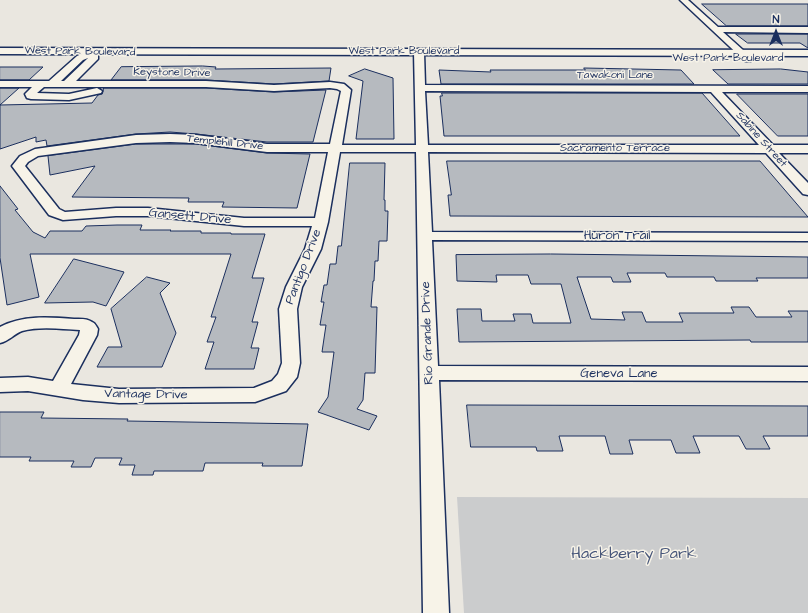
<!DOCTYPE html>
<html>
<head>
<meta charset="utf-8">
<style>
  body { margin:0 }
  #map { position:relative; width:808px; height:613px; overflow:hidden; background:#eae7e0; font-family:"Architects Daughter",sans-serif }
  canvas { display:block }
  .north { position:absolute; left:756px; top:12px; width:40px; height:40px; -webkit-text-stroke:3px #f7f3e8; paint-order:stroke; rotate:0deg; font-size:11px; font-weight:700; line-height:16px; text-align:center; color:#1b2f5e }
  .north::after { content:''; display:block; margin:auto; width:14px; height:18px; background:#1b2f5e; clip-path:polygon(50% 0,100% 100%,50% 72%,0 100%) }
</style>
</head>
<body>
<div id="map">
<canvas width="808" height="613"></canvas>
<div class="north">N</div>
</div>
<script>
const c = document.querySelector('canvas').getContext('2d');
c.lineJoin = 'round';
function fillPath(path, color) {
  c.fillStyle = color;
  c.fill(path, 'evenodd');
}
function trace(path, color, width, dash) {
  c.strokeStyle = color;
  c.lineWidth = width;
  c.lineCap = dash ? 'butt' : 'round';
  c.setLineDash(dash || []);
  c.stroke(path);
}
function write(font, color, halo, rows, align = 'center') {
  c.font = font + ' "Architects Daughter",sans-serif';
  c.lineWidth = 3;
  c.setLineDash([]);
  c.textBaseline = 'middle';
  c.strokeStyle = halo;
  c.fillStyle = color;
  for (const [text, x, y, turn = 0] of rows) {
    c.save();
    c.translate(x, y);
    c.rotate((+turn || 0) * Math.PI / 180);
    c.textAlign = isNaN(turn) ? turn : align;
    if (halo) c.strokeText(text, 0, 0);
    c.fillText(text, 0, 0);
    c.restore();
  }
}
const green = new Path2D(`
  M457,497L808,498V613H464Z`);
const building = new Path2D(`
  M702,4H808V26H727Z
  M736,34H808V48L800,43H748Z
  M203,66L216,67L215,69L331,68L329,81L274,84L206,80H111L121,67Z
  M0,67H43L29,80H0Z
  M584,68L681,70L694,84H441L439,70L491,72L490,70H585Z
  M365,69L393,78L394,139H356L363,81L349,76Z
  M781,69L808,72V84H728L713,70Z
  M0,88H19L0,105Z
  M104,88H206L274,92L326,90L313,142H267L196,134L170,132L136,134L47,146L46,140L36,142V137L0,149V105L92,103L98,95L102,94Z
  M442,93H702L740,136H444L440,96H442Z
  M737,94H808V136H778Z
  M136,144H196L267,153L310,154L297,208L222,207L224,202H188L189,198L72,197L95,166L50,175L48,156Z
  M447,161H760L808,217L450,216L448,195H451Z
  M350,163H385L384,200H385V211H388L387,241H379L378,261H375L374,281H373L371,307H377L375,373H365L363,400L357,409L377,416L369,430L318,412L328,397L334,352H322L326,325H320L324,302H321L324,285H327L330,264H336L338,246H341Z
  M0,186L18,209L15,210L33,232L45,238L50,231H82L86,226L117,225H142L140,230H171L170,231H201V233H231V234H265L252,278H264L252,322H258L251,348H259L254,369H205L214,342H207L216,317H211L231,254H30L39,297L7,305L0,258Z
  M551,254L808,257V278H756L758,281H716L714,277H667L665,273H627L631,282H613L611,277H577L591,319L625,320L622,312H642L646,322H683L679,313H734L731,307H749L756,317H792L788,311H808V342H751L750,340L459,342L457,309H481L482,321H515L513,314H531L533,323H571L561,284H531L528,275H496L497,282L457,281L456,255Z
  M74,259L124,272L106,306L93,302L45,303Z
  M147,277L170,283L160,293L176,333L162,367H97L108,347H122L111,309Z
  M467,405L808,406V436H763L770,449H746L739,436H693L700,453H676L671,440H629L633,454H610L605,436H559L563,451H537L536,447H471Z
  M0,412H44L41,418L128,419L127,421L308,424L302,466H262L263,463H205L203,471H154L153,475H132L135,465H119L122,458H95L91,467H71L74,461H29L31,457H0Z`);
const minor = new Path2D(`
  M680,0H688L718,27H808V33L723,32L753,59L751,61H745Z
  M93,49L98,52V59L76,81H206L274,85L330,82L344,84L351,90L342,145H416L414,52L419,49L424,52L425,85L808,86V92H722L773,145H808V153H779L808,183V195L803,194L766,153L428,152L432,232L808,233V241L432,240L438,366L808,367V381L439,380L449,613H423L416,152H340L328,222L321,249L302,287L297,309L300,363L297,377L286,391L255,402L119,403L83,400L28,391L0,392V378L28,377L53,381L79,335L80,330C62,329 40,326 22,331C14,334 9,341 0,343V327C22,315 49,317 74,319C79,319 87,318 92,322C95,323 96,326 98,329L97,335L71,384L119,389L254,388L272,381L278,374L282,363L279,309L286,287L305,249L312,226H244L148,216H116L63,220L49,215L12,166L20,156L35,149L136,135L170,134L196,135L267,144H330L341,91L337,89L330,88L274,91L206,87H44L37,93L69,94L97,88L102,91L101,93L69,100L31,99L27,98L25,94L32,87H0V81H49L77,56ZM88,58L64,81H61L83,60ZM425,91L711,92L759,145H428ZM170,142L196,143L267,152H328L315,218H244L148,208H116L65,212L59,209L25,166L28,162L38,156L136,143Z`);
const major = new Path2D(`
  M0,48L808,50V56L0,54Z`);
const farStreetnames = [
  ["West Park Boulevard",80,52,1],
  ["West Park Boulevard",404,52],
  ["West Park Boulevard",728,59],
  ["Keystone Drive",172,73,1],
  ["Tawakoni Lane",615,76],
  ["Sabine Street",761,140,48],
  ["Templehill Drive",225,143,6],
  ["Sacramento Terrace",615,149]
];
const streetNames = [
  ["Gansett Drive",190,217,5],
  ["Huron Trail",617,236],
  ["Pantigo Drive",304,267,-69],
  ["Rio Grande Drive",428,333,-92],
  ["Geneva Lane",619,374],
  ["Vantage Drive",146,395,1]
];
const nearParknames = [
  ["Hackberry Park",634,555]
];
fillPath(green, '#cbcccd');
fillPath(building, '#b6babf');
trace(building, '#1b2f5e', 1);
trace(minor, '#1b2f5e', 3);
trace(major, '#1b2f5e', 3);
fillPath(minor, '#f7f3e8');
fillPath(major, '#f7f3e8');
write('11px', '#1b2f5e', '#f7f3e8', farStreetnames);
write('13px', '#1b2f5e', '#f7f3e8', streetNames);
write('16px', '#47567a', '#f7f3e8', nearParknames);
</script>
</body>
</html>
